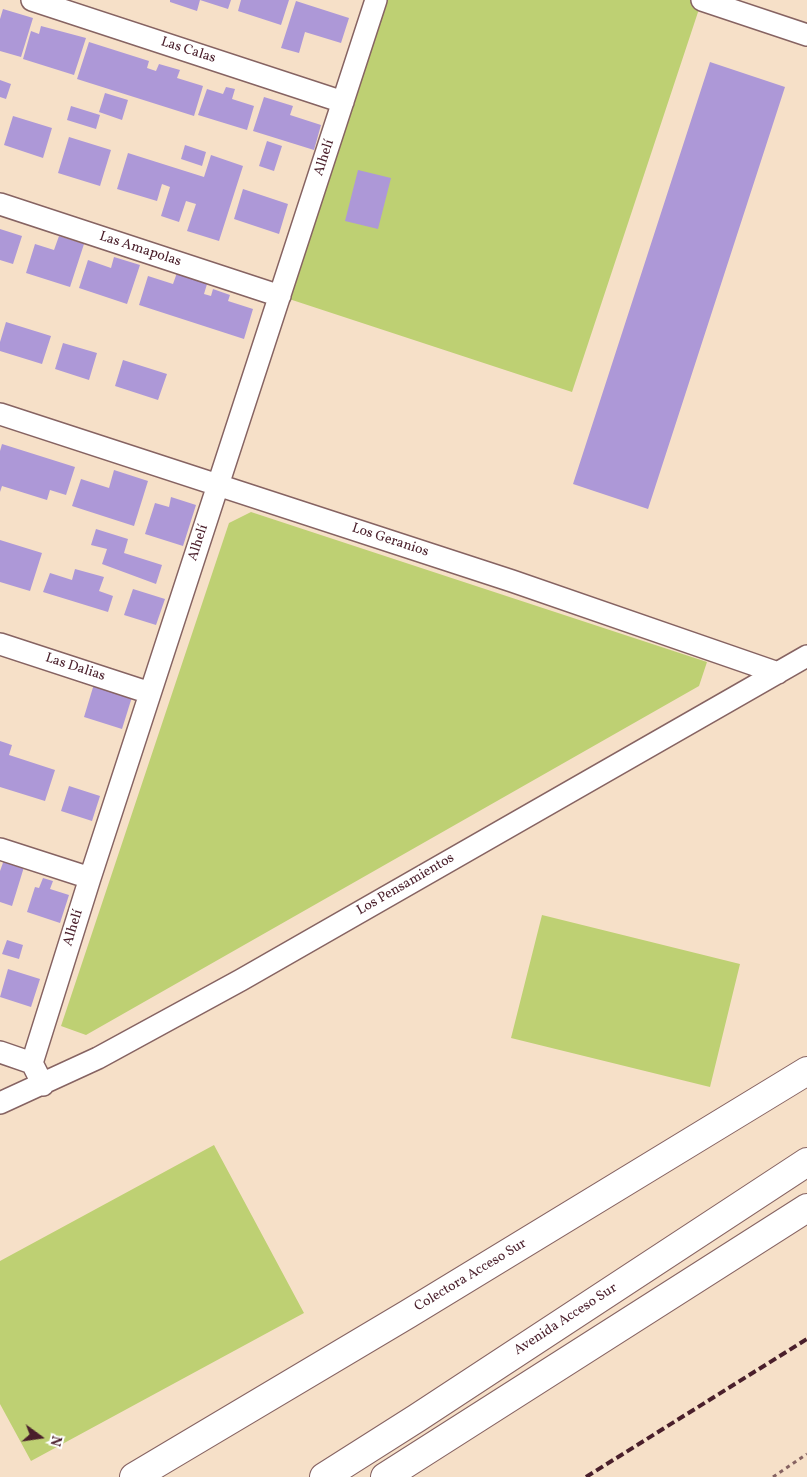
<!DOCTYPE html>
<html>
<head>
<meta charset="utf-8">
<style>
  body { margin:0 }
  #map { position:relative; width:807px; height:1477px; overflow:hidden; background:#f6e0c8; font-family:Vollkorn,serif }
  canvas { display:block }
  .north { position:absolute; left:15px; top:1412px; width:50px; height:50px; -webkit-text-stroke:4px #fff; paint-order:stroke; rotate:104deg; font-size:14px; font-weight:700; line-height:20px; text-align:center; color:#4a1f2b }
  .north::after { content:''; display:block; margin:auto; width:18px; height:22px; background:#4a1f2b; clip-path:polygon(50% 0,100% 100%,50% 72%,0 100%) }
</style>
</head>
<body>
<div id="map">
<canvas width="807" height="1477"></canvas>
<div class="north">N</div>
</div>
<script>
const c = document.querySelector('canvas').getContext('2d');
c.lineJoin = 'round';
function fillPath(path, color) {
  c.fillStyle = color;
  c.fill(path, 'evenodd');
}
function trace(path, color, width, dash) {
  c.strokeStyle = color;
  c.lineWidth = width;
  c.lineCap = dash ? 'butt' : 'round';
  c.setLineDash(dash || []);
  c.stroke(path);
}
function write(font, color, halo, rows, align = 'center') {
  c.font = font + ' Vollkorn,serif';
  c.lineWidth = 5;
  c.setLineDash([]);
  c.textBaseline = 'middle';
  c.strokeStyle = halo;
  c.fillStyle = color;
  for (const [text, x, y, turn = 0] of rows) {
    c.save();
    c.translate(x, y);
    c.rotate((+turn || 0) * Math.PI / 180);
    c.textAlign = isNaN(turn) ? turn : align;
    if (halo) c.strokeText(text, 0, 0);
    c.fillText(text, 0, 0);
    c.restore();
  }
}
const green = new Path2D(`
  M376,0H702L572,392L280,296Z
  M251,512L707,662L699,686L86,1035L61,1026L229,523Z
  M542,915L740,964L710,1087L511,1038Z
  M214,1145L304,1313L31,1461L0,1404V1261Z`);
const building = new Path2D(`
  M170,0H231L228,9L200,0L197,11L170,2Z
  M241,0H289L281,25L238,11Z
  M296,1L349,18L341,43L305,32L299,53L281,48Z
  M3,9L33,18L21,57L0,51V19Z
  M41,26L86,38L74,75L23,59L31,31L39,34Z
  M89,42L149,61L147,68L156,71L159,64L180,70L177,78L203,86L194,116L77,79Z
  M710,62L785,87L648,509L573,484Z
  M0,80L11,84L6,99L0,97Z
  M226,87L235,89L232,99L254,106L247,130L198,115L207,89L223,94Z
  M105,93L128,100L122,120L99,112Z
  M264,97L293,106L290,115L321,125L314,150L253,131Z
  M71,106L100,115L96,129L67,120Z
  M13,116L52,128L43,158L4,145Z
  M69,137L111,150L100,186L58,173Z
  M267,141L282,146L274,171L259,166Z
  M185,145L206,152L202,166L181,159Z
  M128,153L204,177L211,155L243,166L219,241L187,231L196,204L186,201L179,222L161,216L170,187L162,184L157,201L117,189Z
  M358,170L391,178L378,229L345,221Z
  M243,189L288,204L279,234L234,219Z
  M0,229L22,236L13,264L0,260Z
  M59,236L84,244L70,287L26,273L35,244L54,250Z
  M114,257L140,265L127,304L79,288L88,260L111,268Z
  M179,267L197,273L195,279L207,284L204,294L211,296L213,289L230,295L228,301L253,309L244,339L139,305L148,276L173,284Z
  M6,322L51,336L42,364L0,351V342Z
  M63,343L97,353L89,380L55,369Z
  M123,360L167,374L158,400L115,386Z
  M2,444L75,467L66,495L50,490L47,500L2,486L0,492V451Z
  M114,470L148,481L134,526L72,506L81,479L109,488Z
  M171,497L196,505L183,546L145,534L155,503L169,507Z
  M96,529L128,539L124,553L162,565L156,584L102,564L107,549L91,545Z
  M0,540L42,553L30,591L0,582Z
  M75,569L104,577L99,591L113,596L108,612L43,592L50,573L72,580Z
  M133,589L165,599L156,625L124,615Z
  M94,684L132,697L122,729L84,717Z
  M0,741L12,745L9,755L55,770L45,801L0,787Z
  M69,786L100,796L92,821L61,811Z
  M4,860L24,867L12,906L0,902V871Z
  M43,878L53,881L50,889L69,895L60,923L27,912L35,887L39,888Z
  M7,940L23,945L19,959L2,954Z
  M8,969L40,979L31,1007L0,997Z`);
const path = new Path2D(`
  M773,1477L807,1454`);
const street = new Path2D(`
  M32,0L343,102
  M702,0L807,35
  M0,204L280,296
  M0,414L512,581L778,673
  M0,644L150,693
  M0,849L90,878
  M0,1052L32,1063
  M43,1085L32,1063L90,878L376,0
  M0,1103L98,1058L241,980L807,656`);
const secondary = new Path2D(`
  M134,1477L408,1314L807,1071`);
const highway = new Path2D(`
  M324,1477L417,1418L807,1162
  M385,1477L807,1208`);
const rail = new Path2D(`
  M586,1477L807,1339`);
const streetNames = [
  ["Las Calas",188,51,18],
  ["Alhelí",325,158,-72],
  ["Las Amapolas",140,250,18],
  ["Los Geranios",390,541,18],
  ["Alhelí",199,543,-72],
  ["Las Dalias",75,668,18],
  ["Los Pensamientos",406,885,-30],
  ["Alhelí",74,928,-73],
  ["Colectora Acceso Sur",471,1276,-31],
  ["Avenida Acceso Sur",566,1320,-33]
];
fillPath(green, '#bed073');
fillPath(building, '#ad98d7');
trace(street, '#866362', 24);
trace(secondary, '#866362', 30);
trace(highway, '#866362', 30);
trace(path, '#866362', 3, [4, 4]);
trace(street, '#fff', 21);
trace(secondary, '#fff', 28);
trace(highway, '#fff', 28);
trace(rail, '#4a1f2b', 4, [8, 4]);
write('14px', '#4a1f2b', '#fff', streetNames);
</script>
</body>
</html>
